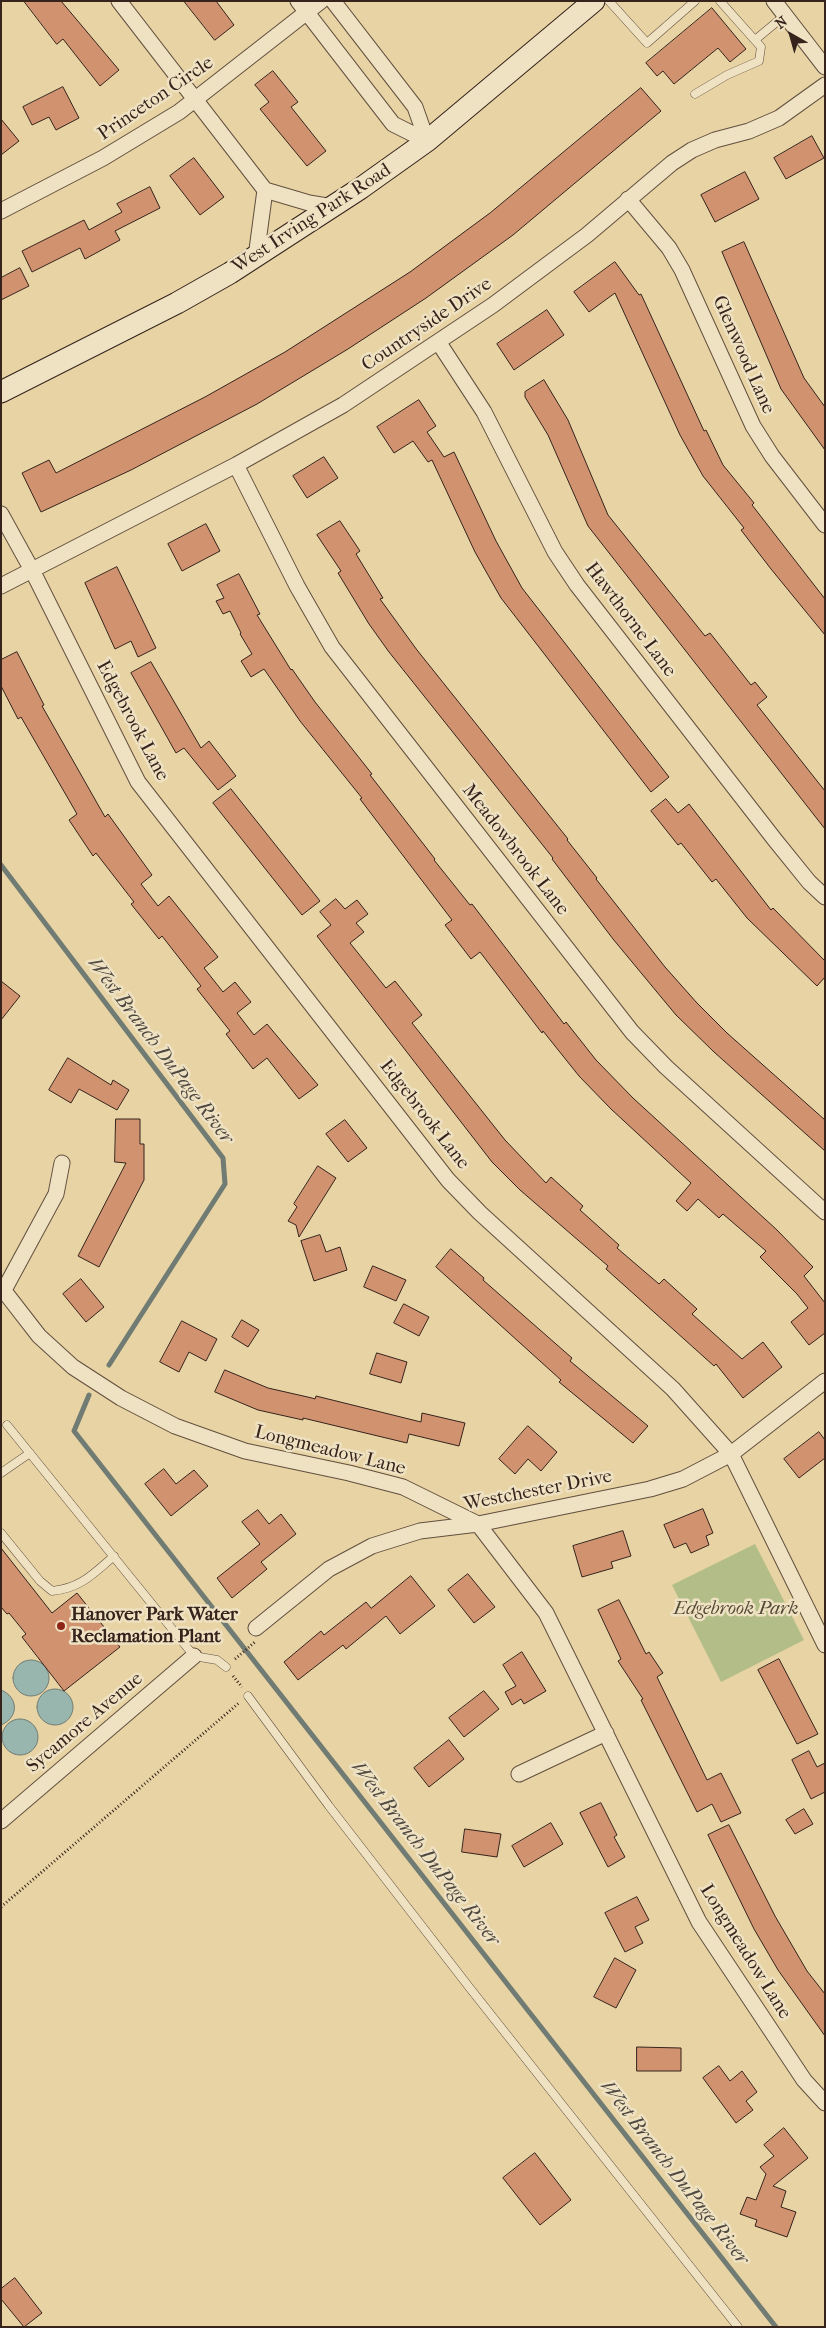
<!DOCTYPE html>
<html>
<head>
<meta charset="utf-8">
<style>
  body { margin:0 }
  #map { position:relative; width:826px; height:2328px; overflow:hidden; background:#e7d3a3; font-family:"IM FELL French Canon",serif }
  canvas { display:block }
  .frame { position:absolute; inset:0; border:2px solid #35231c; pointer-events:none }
  .north { position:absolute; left:766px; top:10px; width:50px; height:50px; -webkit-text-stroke:4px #efe2c3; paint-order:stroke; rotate:322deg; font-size:14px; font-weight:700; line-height:20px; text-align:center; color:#35231c }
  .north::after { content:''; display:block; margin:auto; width:18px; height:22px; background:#35231c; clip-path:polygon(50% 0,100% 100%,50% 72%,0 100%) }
</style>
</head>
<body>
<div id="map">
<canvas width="826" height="2328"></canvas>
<div class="frame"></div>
<div class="north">N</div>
</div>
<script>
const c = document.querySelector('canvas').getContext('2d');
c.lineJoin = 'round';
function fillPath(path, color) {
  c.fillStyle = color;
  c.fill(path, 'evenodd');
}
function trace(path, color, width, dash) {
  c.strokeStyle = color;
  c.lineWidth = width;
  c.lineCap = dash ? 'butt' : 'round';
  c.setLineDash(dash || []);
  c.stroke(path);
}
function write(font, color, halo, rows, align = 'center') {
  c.font = font + ' "IM FELL French Canon",serif';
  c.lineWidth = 5;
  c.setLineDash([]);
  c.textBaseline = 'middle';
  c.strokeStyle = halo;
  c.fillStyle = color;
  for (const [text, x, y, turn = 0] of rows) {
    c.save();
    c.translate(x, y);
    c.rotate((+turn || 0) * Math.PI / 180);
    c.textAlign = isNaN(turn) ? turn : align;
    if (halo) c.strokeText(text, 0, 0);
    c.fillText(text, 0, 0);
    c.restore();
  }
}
const green = new Path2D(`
  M755,1544L804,1640L721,1682L672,1585Z`);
const water = new Path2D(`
  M13 1678a18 18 0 1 1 36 0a18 18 0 1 1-36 0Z
  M37 1707a18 18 0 1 1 36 0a18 18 0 1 1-36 0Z
  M1,1690C19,1697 19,1718 1,1725Z
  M2 1737a18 18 0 1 1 36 0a18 18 0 1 1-36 0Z`);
const stream = new Path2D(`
  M1,865L223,1158L225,1184L109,1365
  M89,1395L74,1431L776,2327`);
const building = new Path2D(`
  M24,1H61L119,70L100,86L63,39L57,44Z
  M184,1H216L234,25L215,40Z
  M712,8L746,49L730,62L718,48L674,84L663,71L657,76L646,63Z
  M273,71L298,102L291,107L326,151L307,166L260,109L269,102L255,85Z
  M63,87L79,118L56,130L49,117L32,125L23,107Z
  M641,88L661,111L513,235L426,298L348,349L257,404L131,470L41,512L22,473L49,460L56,473L205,397L285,352L410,272L490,213Z
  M1,119L19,141L1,155Z
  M812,136L824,158L786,179L774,158Z
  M194,158L224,197L200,215L170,176Z
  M745,172L759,199L715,222L701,195Z
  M150,187L160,208L115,231L120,240L85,259L80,248L32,272L22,251L84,220L89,230L122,212L117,204Z
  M744,242L804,378L825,407V450L781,389L722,252Z
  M615,262L639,295L641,294L704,431L706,430L723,465L754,503L752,505L825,599V635L771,569L741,530L744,528L703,476L680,435L615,293L589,312L574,292Z
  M20,268L29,286L1,300V278Z
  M547,310L564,335L514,370L497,344Z
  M544,380L568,420L608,515L705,636L710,633L751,685L755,682L767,697L757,705L825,791V829L588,526L548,435L525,397V392Z
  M419,400L436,426L427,432L444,457L454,452L496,541L522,588L669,777L651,792L501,598L475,552L432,460L428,462L413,441L394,453L377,427Z
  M324,457L338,478L307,498L293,476Z
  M340,521L360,551L356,554L383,598L380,599L417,650L568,839L567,840L597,878L596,879L665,967L697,1003L727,1033L825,1120V1151L714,1052L676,1015L613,939L552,859L553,858L389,652L369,624L338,573L341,571L317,535Z
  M206,524L220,551L182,571L168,544Z
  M117,567L156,648L138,657L131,641L115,649L85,583Z
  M239,574L260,614L257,615L291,670L292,669L315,702L372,774L370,775L435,859L434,860L470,905L472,904L564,1024L566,1022L596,1060L633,1098L777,1230L813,1267L804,1276L825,1303V1333L809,1345L791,1322L808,1308L797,1294L760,1257L766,1251L723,1214L719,1218L698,1199L687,1211L676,1201L691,1183L611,1109L579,1076L543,1031L542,1033L480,952L471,959L445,925L452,920L360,799L362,798L300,721L264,669L251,677L241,661L252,654L240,634L241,633L230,611L223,614L216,601L224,598L217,585Z
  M17,652L44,705L42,706L105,817L108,814L152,875L141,884L158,906L169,896L218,957L204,968L223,992L235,982L251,1002L237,1013L254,1035L267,1024L318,1085L299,1099L267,1058L253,1069L226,1034L230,1031L197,989L201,986L162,936L159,939L131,904L134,902L96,853L93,856L69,820L77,814L21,717L18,719L1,686V660Z
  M151,662L201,748L209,741L236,776L218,790L184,748L176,753L131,673Z
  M231,789L320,901L302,915L213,803Z
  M666,799L678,813L689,804L771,910L773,908L825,961V977L817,986L747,918L716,879L712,882L681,843L678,845L651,811Z
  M336,899L345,909L357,900L368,914L356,923L364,932L350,943L386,988L395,981L422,1015L412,1023L505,1140L546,1183L551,1177L583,1206L580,1210L619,1245L617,1248L659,1284L664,1279L697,1309L692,1314L742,1359L763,1342L782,1367L743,1398L716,1364L714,1366L606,1269L608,1266L520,1190L492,1162L317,936L331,925L320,912Z
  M1,981L20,996L1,1020Z
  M68,1058L111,1085L113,1080L129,1090L117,1110L79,1089L71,1103L49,1090Z
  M116,1119H140V1144H144V1180L99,1267L78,1256L126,1163L115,1162Z
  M345,1120L367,1148L348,1162L326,1134Z
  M318,1166L336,1178L299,1237L296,1225L288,1221L297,1207L294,1204Z
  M320,1235L326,1252L340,1247L347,1270L314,1281L301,1241Z
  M451,1249L484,1278L483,1280L572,1358L570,1361L648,1426L633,1443L559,1382L561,1380L436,1267Z
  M373,1266L406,1280L396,1301L364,1287Z
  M81,1279L104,1307L86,1322L63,1294Z
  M404,1304L429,1317L419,1336L394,1323Z
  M242,1320L259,1330L248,1347L232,1337Z
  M182,1321L217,1339L206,1361L189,1352L179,1372L160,1362Z
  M377,1353L407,1362L401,1383L370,1374Z
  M225,1370L268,1388L312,1398L315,1399L316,1396L421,1422L422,1413L465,1423L459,1446L409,1434L407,1443L303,1418V1420L258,1410L215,1392Z
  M528,1426L557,1452L541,1471L528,1459L515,1474L499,1459Z
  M819,1432L825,1440V1458L799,1478L784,1459Z
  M164,1469L176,1484L194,1470L208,1486L171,1516L145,1484Z
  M703,1509L713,1533L706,1536L709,1545L691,1553L686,1543L674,1548L664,1525Z
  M258,1510L269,1524L281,1514L296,1534L261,1562L267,1569L232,1598L217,1578L260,1544L242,1522Z
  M623,1531L631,1556L611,1562L613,1568L582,1577L573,1546Z
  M1,1548L52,1613L77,1593L120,1647L64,1691L22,1637L26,1634L9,1613L7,1614L1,1607Z
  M468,1574L495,1607L474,1623L448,1590Z
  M411,1576L435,1606L400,1634L386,1616L346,1649L343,1645L298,1680L284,1662L321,1631L324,1635L366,1602L371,1608Z
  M619,1600L646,1654L649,1652L663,1673L657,1677L707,1780L721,1773L741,1813L721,1822L712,1804L697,1812L641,1700L643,1699L618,1661L621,1659L598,1610Z
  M522,1652L546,1691L524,1704L521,1699L512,1705L505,1692L516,1686L503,1665Z
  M779,1659L818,1734L797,1744L758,1670Z
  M484,1691L499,1709L464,1737L449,1718Z
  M449,1740L464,1759L429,1787L414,1768Z
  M809,1751L817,1767L825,1763V1792L811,1799L792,1760Z
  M601,1803L617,1835L614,1837L625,1857L608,1867L580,1813Z
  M804,1809L813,1824L795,1834L786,1820Z
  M551,1823L563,1844L524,1867L512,1846Z
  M729,1825L775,1916L807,1971L825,1994V2036L778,1970L754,1929L708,1835Z
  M465,1829L501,1834L497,1857L462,1852Z
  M637,1897L649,1920L635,1927L643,1943L625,1952L605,1913Z
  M615,1958L636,1970L616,2008L594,1997Z
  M637,2047L681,2048V2071H637Z
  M719,2066L730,2081L742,2071L757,2092L746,2101L753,2110L736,2123L703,2078Z
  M784,2128L808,2158L773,2186L786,2191L781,2207L796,2212L787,2237L755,2226L757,2220L740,2214L747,2197L756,2200L766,2174L760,2167L774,2156L764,2145Z
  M535,2153L571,2200L540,2225L503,2178Z
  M15,2278L42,2313L24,2327L1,2299V2289Z`);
const path = new Path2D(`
  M235,1659L255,1642
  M233,1676L242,1687
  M1,1907L240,1702`);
const lane = new Path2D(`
  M609,1L647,43L695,1
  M755,40L785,15
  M695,94L727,75L759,61L761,47L720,1
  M7,1425L194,1656L217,1660L226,1667
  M1,1473L30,1453
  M1,1533L40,1581L52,1591C81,1588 93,1574 114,1556
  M248,1696L329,1806L469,1987L738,2327`);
const street = new Path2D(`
  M119,1L265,190L309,203L333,207
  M298,1L393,124L427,141
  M333,1L415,107L427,141
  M774,1L825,67
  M628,199L669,248L682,270L753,426L772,456L825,525
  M1,211L103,158L179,112L321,1
  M256,257L265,190
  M439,343L484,412L555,552L577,585L775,840L809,882L825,897
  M236,465L297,586L332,647L632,1032L666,1067L825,1212
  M1,514L33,572L138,782L448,1180L480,1213L673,1389L731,1454L825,1645
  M1,586L236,465L343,405L493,305L587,235L672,163L692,150L715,140L749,131L779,118L825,85
  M1,1287L39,1336L73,1367L121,1398L175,1426L245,1451L349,1473L403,1487L478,1524L546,1613L699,1922L804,2080L825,2103
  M4,1290L56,1194L62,1163
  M256,1628L329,1569L372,1546L420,1531L478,1524L650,1489L683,1479L731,1454L825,1381
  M519,1774L606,1733
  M1,1821L194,1656`);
const secondary = new Path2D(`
  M1,392L177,303L230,273L361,188L427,141L594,1`);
const markers = [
  [61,1626,5,"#8f2418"]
];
const streetNames = [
  ["Princeton Circle",156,99,-34],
  ["West Irving Park Road",312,219,-33],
  ["Countryside Drive",427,325,-34],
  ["Glenwood Lane",743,355,66],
  ["Hawthorne Lane",630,620,53],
  ["Edgebrook Lane",132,721,62],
  ["Meadowbrook Lane",515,850,52],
  ["Edgebrook Lane",424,1115,52],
  ["Longmeadow Lane",330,1451,14],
  ["Westchester Drive",538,1491,-11],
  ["Sycamore Avenue",85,1723,-40],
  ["Longmeadow Lane",745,1952,58]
];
const parkNames = [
  ["Edgebrook Park",736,1609]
];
const poiNames = [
  ["Hanover Park Water",71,1615],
  ["Reclamation Plant",71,1637]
];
const waterNames = [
  ["West Branch DuPage River",160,1051,53],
  ["West Branch DuPage River",425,1854,52],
  ["West Branch DuPage River",674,2173,52]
];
fillPath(green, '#b3bd87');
fillPath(water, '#98b6ae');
trace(water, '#707b74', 1);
trace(stream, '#707b74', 5);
fillPath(building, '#d19270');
trace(building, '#35231c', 1);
trace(lane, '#624f3e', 9);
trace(street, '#624f3e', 17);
trace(secondary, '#35231c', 23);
trace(path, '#35231c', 3, [1, 2.5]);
trace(lane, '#efe2c3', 8);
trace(street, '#efe2c3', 15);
trace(secondary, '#efe2c3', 21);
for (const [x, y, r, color] of markers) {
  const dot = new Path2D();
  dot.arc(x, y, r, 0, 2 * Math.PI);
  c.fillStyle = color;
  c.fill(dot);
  trace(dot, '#efe2c3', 2);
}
write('19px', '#35231c', '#efe2c3', streetNames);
write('italic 19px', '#544a37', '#efe2c3', parkNames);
write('bold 19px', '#35231c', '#efe2c3', poiNames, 'left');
write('italic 20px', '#4e4840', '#efe2c3', waterNames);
</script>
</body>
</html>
